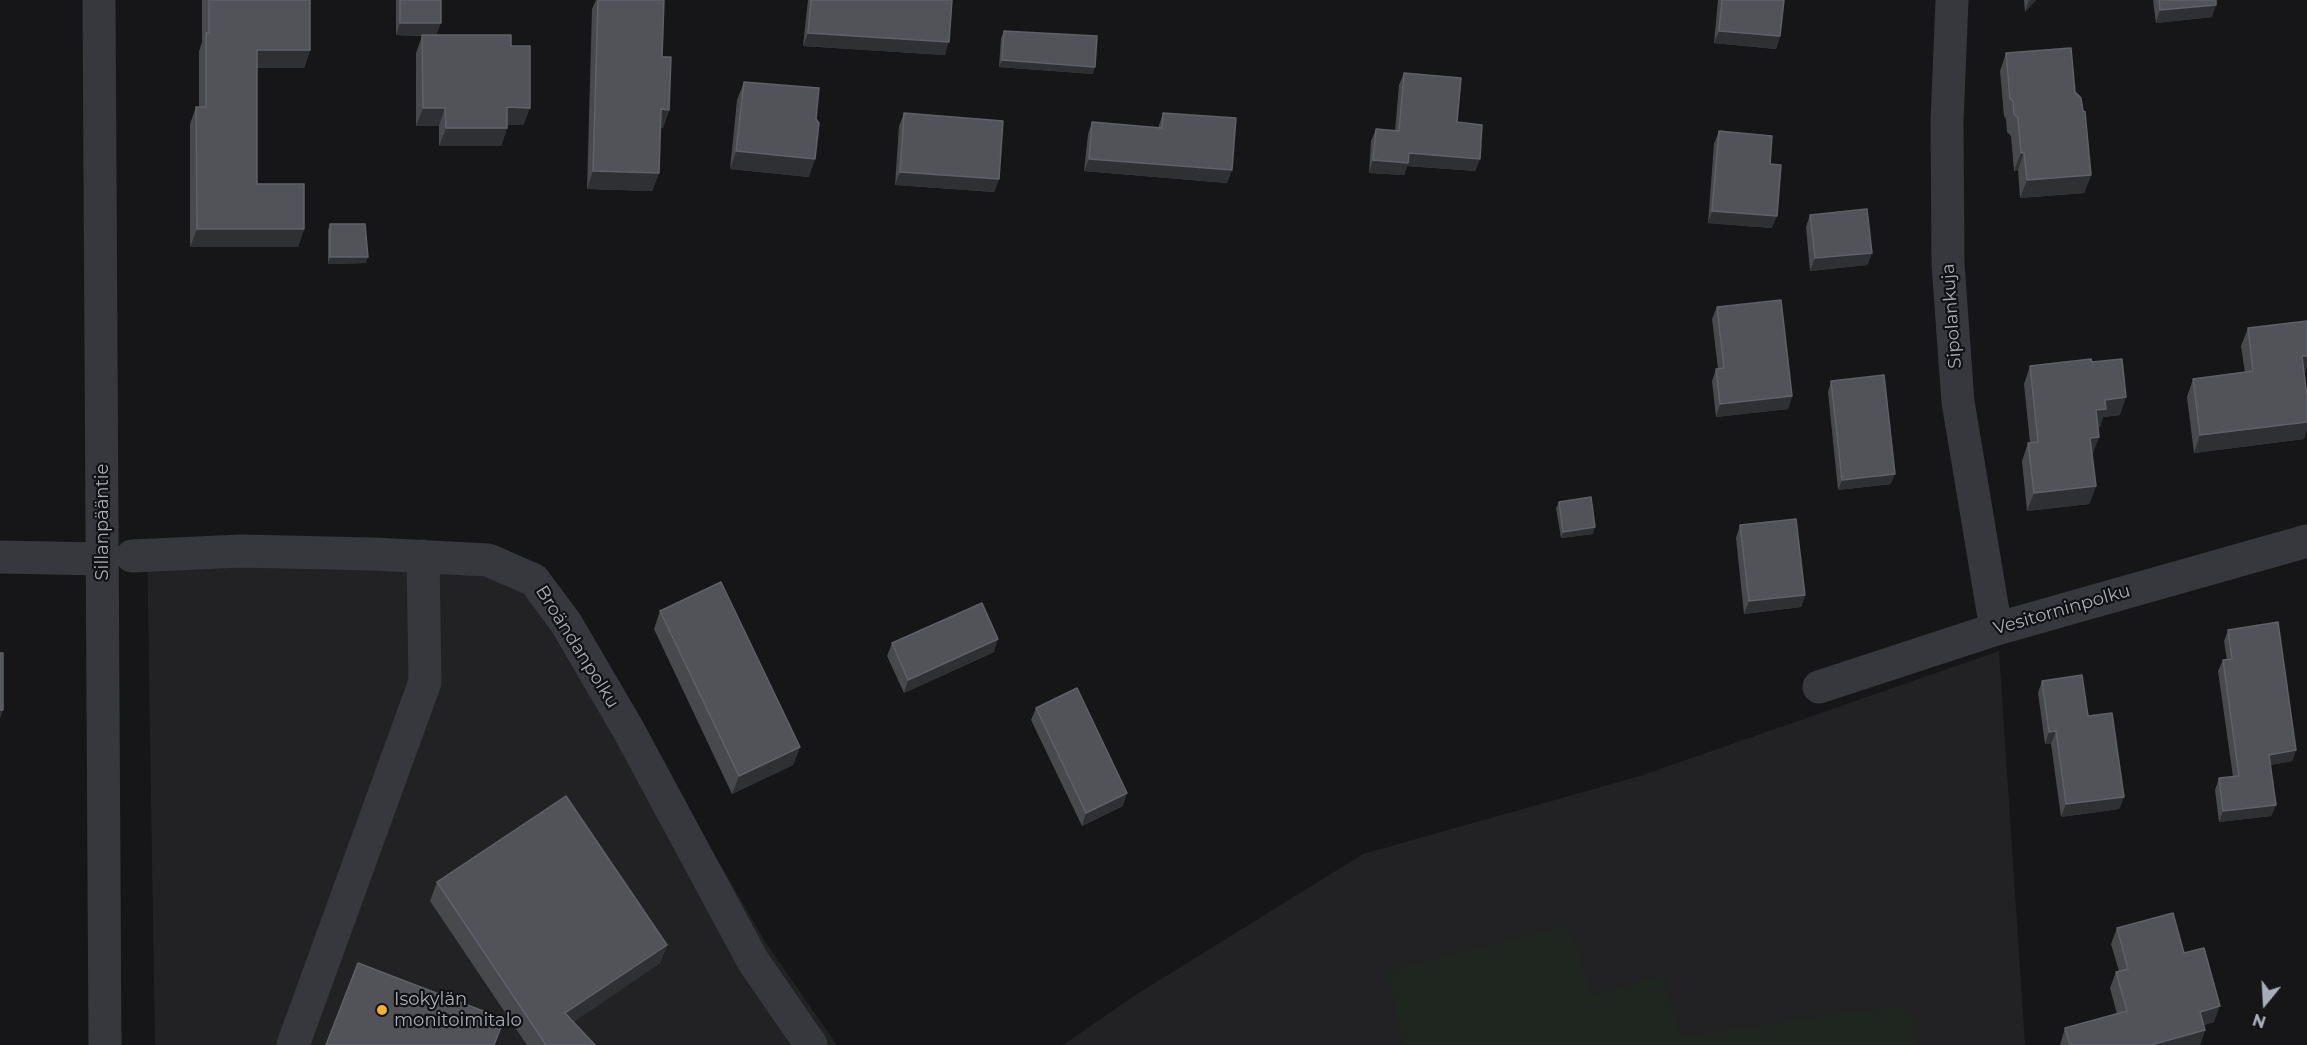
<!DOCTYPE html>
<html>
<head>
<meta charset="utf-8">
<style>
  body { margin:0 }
  #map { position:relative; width:2307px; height:1045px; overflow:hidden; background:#161618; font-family:Montserrat,sans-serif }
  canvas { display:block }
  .north { position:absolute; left:2235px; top:973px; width:60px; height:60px; -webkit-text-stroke:4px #111113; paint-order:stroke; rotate:198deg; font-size:16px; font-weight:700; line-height:24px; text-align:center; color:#a8adb8 }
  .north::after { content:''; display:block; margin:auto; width:21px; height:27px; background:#a8adb8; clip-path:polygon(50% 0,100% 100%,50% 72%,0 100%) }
</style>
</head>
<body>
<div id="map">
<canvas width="2307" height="1045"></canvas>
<div class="north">N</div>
</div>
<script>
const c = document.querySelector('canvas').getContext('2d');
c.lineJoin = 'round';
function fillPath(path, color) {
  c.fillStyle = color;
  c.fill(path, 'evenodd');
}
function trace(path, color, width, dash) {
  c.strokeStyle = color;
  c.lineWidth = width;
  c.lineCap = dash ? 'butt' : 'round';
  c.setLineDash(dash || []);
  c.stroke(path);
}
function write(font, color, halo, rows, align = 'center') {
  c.font = font + ' Montserrat,sans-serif';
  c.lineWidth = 4.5;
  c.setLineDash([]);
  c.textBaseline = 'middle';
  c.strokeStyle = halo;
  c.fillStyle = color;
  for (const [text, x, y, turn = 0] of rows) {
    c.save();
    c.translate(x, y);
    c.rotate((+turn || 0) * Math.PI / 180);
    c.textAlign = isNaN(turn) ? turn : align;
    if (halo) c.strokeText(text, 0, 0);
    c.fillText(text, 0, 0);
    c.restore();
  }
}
const built = new Path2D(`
  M147,544L488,546L570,607L766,943L837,1045H155Z
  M1999,651L2025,1045H1063L1137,994L1363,854L1640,776Z`);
const green = new Path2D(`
  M1568,925L1592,995L1662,975L1681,1037L1863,1010L1910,1006L1915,1045H1403L1388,971Z`);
const minor = new Path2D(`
  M99,0L105,1045
  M1952,0L1947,122L1948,264L1958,402L1996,629
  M132,556L241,551L373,554L488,560L534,580L566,623L628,729L753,961L811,1045
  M0,557L103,559
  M1819,687L1996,629L2307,541
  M293,1045L425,682L423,556`);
const wall = new Path2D(`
  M202,0H310V50L304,68H257V184L304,229L298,247H190V124L196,107H199V51L202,42Z
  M396,0H441L436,35L511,46L530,108L523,125H507V128L501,146H439V126H416V53L422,36L396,35Z
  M596,0H664L662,57L669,110L663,128H660L659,173L652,191L587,189L592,9Z
  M808,0H952L945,55L803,46Z
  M1718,0H1784L1780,36L1776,49L1714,43Z
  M2024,0H2036L2025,12Z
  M2153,0H2216L2212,17L2156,23Z
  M1004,31L1093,74L999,67L1001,38Z
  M2006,53L2075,92L2091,175L2084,193L2020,198L2018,170L2014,171L2011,136L2007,132L2006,119L2004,116L2000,71Z
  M1404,73L1457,122L1480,159L1475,171L1407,166L1404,175L1369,173L1371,141L1376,129L1395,131L1399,85Z
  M744,82L809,177L730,169L737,100Z
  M904,113L999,179L994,192L895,185L899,126Z
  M1163,113L1232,170L1227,183L1084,171L1088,134L1092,122L1158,128Z
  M1719,131L1770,164L1772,228L1708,223L1714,144Z
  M1810,215L1872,253L1867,265L1810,271L1806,227Z
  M330,224L366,263L328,264V230Z
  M1717,307L1792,396L1788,409L1716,417L1712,381L1716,369H1718L1712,319Z
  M2248,328L2305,373H2304V439L2194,453L2187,397L2193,379L2245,373L2241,346Z
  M2092,362L2120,415L2103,417L2100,427H2098L2099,437L2092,455L2096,486L2089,504L2027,511L2022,461L2028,443H2030L2024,384L2030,366Z
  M1831,381L1891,484L1838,490L1828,392Z
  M1559,502L1593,534L1561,538L1556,508Z
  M1740,525L1805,595L1801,607L1744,614L1736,538Z
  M660,611L800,747L793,765L732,794L654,629Z
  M2228,630L2296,750L2292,761L2270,765L2276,805L2271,816L2219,822L2215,790L2219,778L2233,777L2218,671L2223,660H2227L2224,641Z
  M892,643L994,652L904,693L887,656Z
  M2042,681L2088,716L2124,797L2119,809L2061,817L2051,744H2045L2038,693Z
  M1036,708L1123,806L1082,826L1031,720Z
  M437,882L667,945L660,963L573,1022L595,1045H527L430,901Z
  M2117,928L2184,953L2214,1022L2204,1025L2205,1030L2200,1045H2060L2065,1028L2117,1014L2110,988L2116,972L2119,971L2111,944Z`);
const shadedWall = new Path2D(`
  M2029,0H2036L2025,12Z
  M2216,5L2212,17L2156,23L2160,10Z
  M400,23H441L436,36L396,35Z
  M1719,31L1780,36L1776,49L1714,43Z
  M808,33L949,42L945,55L803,46Z
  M257,50H310L304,68H250Z
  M1002,60L1095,67L1093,74L999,67Z
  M507,107L530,108L523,125H500Z
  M423,108H445L439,126H416Z
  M661,109L669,110L663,128L654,127Z
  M446,128H507L501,146H439Z
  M736,151L815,159L809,177L730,169Z
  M2024,152L2018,170L2014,171L2021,153Z
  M1409,153L1480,159L1475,171L1407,166L1404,175L1369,173L1373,160Z
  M1089,159L1232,170L1227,183L1084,171Z
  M593,171L659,173L652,191L587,189Z
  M900,172L999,179L994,192L895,185Z
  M2091,175L2084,193L2020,198L2027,180Z
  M1712,211L1777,216L1772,228L1708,223Z
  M197,229H304L298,247H190Z
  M1872,253L1867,265L1810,271L1815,258Z
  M330,257H368L366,263L328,264Z
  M2302,356H2307V366L2305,373L2295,374Z
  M1792,396L1788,409L1716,417L1720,404Z
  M2126,397L2120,415L2103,417L2100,427L2090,428L2096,410L2105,400Z
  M2307,422V430L2304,439L2194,453L2200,435Z
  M2099,437L2093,454L2084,456L2090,438Z
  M1895,474L1891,484L1838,490L1842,480Z
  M2096,486L2089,504L2027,511L2034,493Z
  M1595,527L1593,534L1561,538L1563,532Z
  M1805,595L1801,607L1744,614L1749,601Z
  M998,639L994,652L904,693L908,680Z
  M0,710H3L0,719Z
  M2056,731L2051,744H2045L2049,732Z
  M800,747L793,765L732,794L739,776Z
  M2296,750L2292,761L2265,766L2269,755Z
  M1127,793L1123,806L1082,826L1086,813Z
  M2124,797L2119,809L2061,817L2066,804Z
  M2276,805L2271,816L2219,822L2223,811Z
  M667,945L660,963L559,1032L565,1013Z
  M2220,1006L2214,1022L2194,1028L2200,1012Z
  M2205,1030L2200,1045H2151Z`);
const building = new Path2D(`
  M209,0H310V50H257V184H304V229H197L196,107H206V33H209Z
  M400,0H441V23H400Z
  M598,0H664L662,57H671L669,110L661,109L659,173L593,171Z
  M811,0H952L949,42L808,33Z
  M1722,0H1784L1780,36L1719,31Z
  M2159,0H2216V5L2160,10Z
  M1004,31L1097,36L1095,67L1002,60Z
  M422,35H511V46H530V108L507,107V128H446L445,108H423Z
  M2071,48L2075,92L2081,98L2083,111L2085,112L2091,175L2027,180L2024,152L2021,153L2018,118L2014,114L2013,101L2010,99L2006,53Z
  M1404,73L1461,78L1457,122L1482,125L1480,159L1409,153L1408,163L1373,160L1376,129L1399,131Z
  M744,82L819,88L816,119L819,123L815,159L736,151Z
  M904,113L1003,121L999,179L900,172Z
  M1163,113L1236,118L1232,170L1089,159L1092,122L1162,128Z
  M1719,131L1772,136L1770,164L1781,165L1777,216L1712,211Z
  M1867,209L1872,253L1815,258L1810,215Z
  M330,224H365L368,257H330Z
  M1781,300L1792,396L1720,404L1716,369L1724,368L1717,307Z
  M2307,321V356H2302L2307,397V422L2200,435L2193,379L2253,371L2248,328Z
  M2091,359L2092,362L2122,359L2126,397L2105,400L2106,409L2096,410L2099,437L2090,438L2096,486L2034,493L2028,443L2038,442L2030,366Z
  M1884,375L1895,474L1842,480L1831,381Z
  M1591,497L1595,527L1563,532L1559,502Z
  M1796,519L1805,595L1749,601L1740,525Z
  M721,582L800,747L739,776L660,611Z
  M982,603L998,639L908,680L892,643Z
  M2278,622L2296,750L2269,755L2276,805L2223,811L2219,778L2239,776L2223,660L2232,659L2228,630Z
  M0,653H3V710H0Z
  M2082,675L2088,716L2112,713L2124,797L2066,804L2056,731L2049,732L2042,681Z
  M1077,688L1127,793L1086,813L1036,708Z
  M566,796L667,945L565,1013L595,1045H546L437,882Z
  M2173,913L2184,953L2204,948L2220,1006L2200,1012L2205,1030L2151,1045H2070L2065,1028L2127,1011L2116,972L2128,969L2117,928Z
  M358,963L504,1019L494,1045H326Z`);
const markers = [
  [382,1010,6,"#f2b134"]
];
const streetNames = [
  ["Sipolankuja",1952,316,-94],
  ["Sillanpääntie",103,522,-90],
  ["Vesitorninpolku",2062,610,-16],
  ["Broändanpolku",577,647,58]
];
const poiNames = [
  ["Isokylän",394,1000],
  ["monitoimitalo",394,1021]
];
fillPath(built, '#222225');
fillPath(green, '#1e261f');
trace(minor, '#37383d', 33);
fillPath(wall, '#47494d');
fillPath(shadedWall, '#2f3033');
fillPath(building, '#525359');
trace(building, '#5f6168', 1.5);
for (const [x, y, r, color] of markers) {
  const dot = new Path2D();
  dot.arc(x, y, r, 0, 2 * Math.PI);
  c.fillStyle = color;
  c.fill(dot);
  trace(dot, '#111113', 2);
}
write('18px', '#a8adb8', '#111113', streetNames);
write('18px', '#a8adb8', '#111113', poiNames, 'left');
</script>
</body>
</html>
